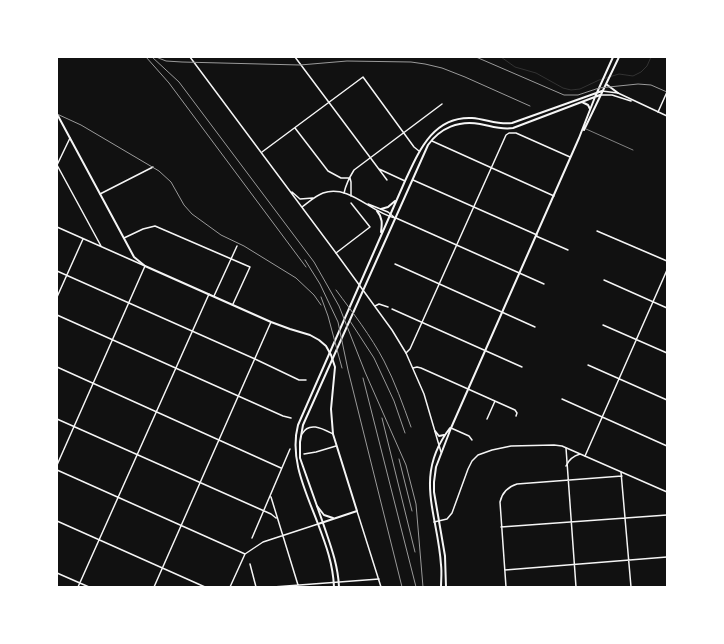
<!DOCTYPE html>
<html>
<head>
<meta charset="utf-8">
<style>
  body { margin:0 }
  #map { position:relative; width:724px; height:644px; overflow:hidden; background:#111; font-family:Manrope,sans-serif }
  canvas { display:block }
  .frame { position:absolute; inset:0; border:58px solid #fff; pointer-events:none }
</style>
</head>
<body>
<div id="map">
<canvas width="724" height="644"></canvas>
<div class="frame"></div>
</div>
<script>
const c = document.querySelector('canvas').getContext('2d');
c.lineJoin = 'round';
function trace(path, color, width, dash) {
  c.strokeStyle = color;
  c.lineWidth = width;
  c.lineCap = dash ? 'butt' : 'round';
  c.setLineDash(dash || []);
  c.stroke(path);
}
const stream = new Path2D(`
  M501,57L515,67L536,73L563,88L571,90L580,89L599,80L619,74L633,76L641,72L647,66L651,57`);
const service = new Path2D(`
  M586,129L633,150`);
const minor = new Path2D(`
  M295,57L387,180
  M658,112L667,92
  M295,128L328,171L341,178H350
  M432,141L554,196
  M262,152L363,77L414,147L419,151
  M57,165L101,246
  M57,165L70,138
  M379,169L405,181
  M350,178L351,182V196
  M413,180L537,235
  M344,193C346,184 349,178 354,170L442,104
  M100,194L153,167
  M396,218L544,284
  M57,227L145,266L57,465
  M597,231L667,261
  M536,236L568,250
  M124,238L143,229L155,226L250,267L233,304
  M336,253L370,227L351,203
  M395,264L535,327
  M57,271L255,359L299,380H306
  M604,280L667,308
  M214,296L237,246
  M57,297L83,239
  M375,306L379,304L388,307
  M392,309L522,367
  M57,315L283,416L291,418
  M603,325L667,353
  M406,353L410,349L506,135L509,133H516L570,157
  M588,365L667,400
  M57,367L281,468
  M413,368L417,367L421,368L515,410L517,413L516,416
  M562,399L667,446
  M57,419L271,514L276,518
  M487,419L495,401
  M451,428L469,436L472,440
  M302,434C309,421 323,429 333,434
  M566,448L576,587
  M304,454L316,452L336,446
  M585,456L667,270
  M57,470L245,554
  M621,472L631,587
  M271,497L298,585
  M57,521L205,587
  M501,527L667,515
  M252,538L290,449
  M245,554L263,542L318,524
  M250,564L256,587
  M505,570L667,557
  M57,573L89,587
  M78,587L209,294
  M154,587L271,322
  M230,587L245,554
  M273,587L379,579
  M506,587L500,502C502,493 507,487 517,484L622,476`);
const tertiary = new Path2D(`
  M190,57L336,253L392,330L406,353L424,394L441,452
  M602,91L618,93L667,116
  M600,95H612L631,101
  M292,192L300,199L313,198
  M368,204L388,212L395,218
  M302,207C309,202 315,196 323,193C350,184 371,213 395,218
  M566,466C569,459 573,456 580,454
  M357,511L381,587
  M434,522L447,519L452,513L468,469L472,461L478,455L492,450L511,446L554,445L562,446L667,492`);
const secondary = new Path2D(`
  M606,84L618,93
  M582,102L588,105L590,109
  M584,130L619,57
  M381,209L388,207L395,201
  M377,211C383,218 382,224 381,232
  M435,431L439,436L444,435
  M323,523L300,458V442L303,425L428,145C440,128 459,120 480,124C491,126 501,130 513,128L600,95
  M318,524C306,492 289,459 298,425L405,181C419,151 433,116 472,118C486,119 498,125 512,123L602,91
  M441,587C441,580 442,572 441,565C438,514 413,476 450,428
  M446,587L445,556L434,492V482L436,467L451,428L579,138L595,97L613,57`);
const primary = new Path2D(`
  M57,114L134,257L145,266L271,322L290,329L310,335L319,340L326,346L331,355L335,367L331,409L333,434L357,511L318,524C326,545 333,564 334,587
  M317,506L324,515L333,518
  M323,523C330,544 338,564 339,587`);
const rail = new Path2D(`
  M146,57L169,83L306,267
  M152,57L179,82L314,262L339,306L365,372L406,465L416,504L423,587
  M156,57L166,61L182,62L300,65L347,61L411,62L425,64L442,68L465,77L530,106
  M476,57L564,95H578L599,88L638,84L651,85L667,92
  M57,114L81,125L159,171L171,182L184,205L192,214L221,235L244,246L296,278L314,295L321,305
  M305,260L320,284L338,322L348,370L402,587
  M336,290C353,313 371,336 384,361C395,382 403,405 411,427
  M321,297L328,316L342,368
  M350,321L374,358L394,401L405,433
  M363,378L416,587
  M382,418L415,552
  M399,459L412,511`);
trace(stream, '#333', 1);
trace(service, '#f5f5f5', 0.5);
trace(minor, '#f5f5f5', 1.5);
trace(tertiary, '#f5f5f5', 1.5);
trace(secondary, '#f5f5f5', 2);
trace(primary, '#f5f5f5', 2);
trace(rail, '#9a9a9a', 1);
</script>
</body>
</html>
